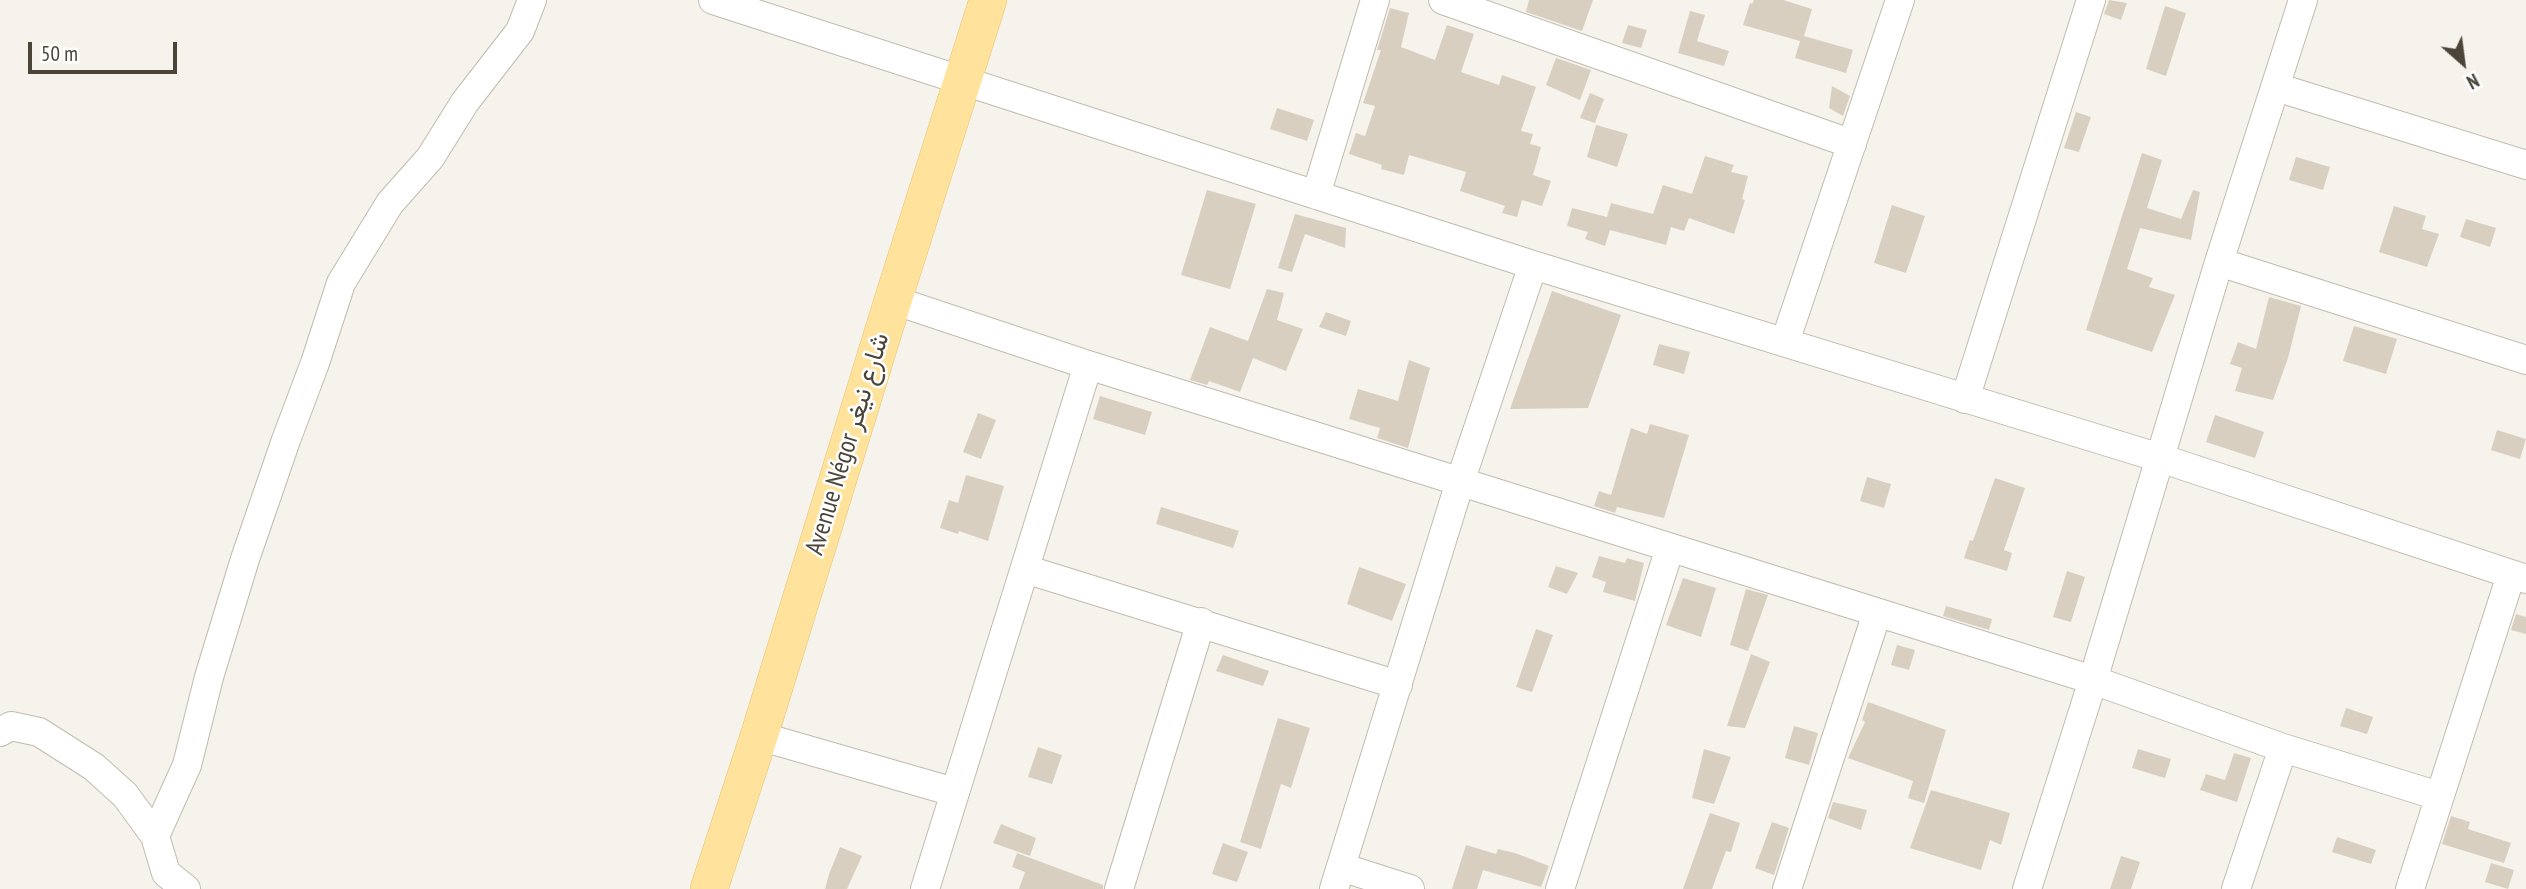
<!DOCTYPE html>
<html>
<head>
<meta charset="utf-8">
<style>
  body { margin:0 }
  #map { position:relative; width:2526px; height:889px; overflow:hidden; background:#f6f3ec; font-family:"PT Sans Narrow",sans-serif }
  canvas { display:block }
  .north { position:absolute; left:2428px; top:28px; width:70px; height:70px; -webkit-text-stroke:5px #fff; paint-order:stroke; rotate:152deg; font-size:19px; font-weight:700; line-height:28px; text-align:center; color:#4b4439 }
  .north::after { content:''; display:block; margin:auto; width:24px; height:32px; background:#4b4439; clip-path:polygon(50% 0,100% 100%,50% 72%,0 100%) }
  .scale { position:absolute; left:28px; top:42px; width:149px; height:32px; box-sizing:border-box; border:4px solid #4b4439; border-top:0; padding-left:9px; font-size:21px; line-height:24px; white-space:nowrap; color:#4b4439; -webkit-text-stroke:5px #fff; paint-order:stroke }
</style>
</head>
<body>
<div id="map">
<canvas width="2526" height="889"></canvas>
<div class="north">N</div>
<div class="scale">50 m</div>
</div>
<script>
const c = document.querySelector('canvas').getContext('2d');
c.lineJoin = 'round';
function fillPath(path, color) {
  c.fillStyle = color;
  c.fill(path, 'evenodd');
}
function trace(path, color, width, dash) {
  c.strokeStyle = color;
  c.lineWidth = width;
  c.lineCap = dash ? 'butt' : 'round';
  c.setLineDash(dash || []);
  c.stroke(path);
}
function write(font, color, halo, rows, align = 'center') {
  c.font = font + ' "PT Sans Narrow",Vazirmatn,sans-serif';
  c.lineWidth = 5;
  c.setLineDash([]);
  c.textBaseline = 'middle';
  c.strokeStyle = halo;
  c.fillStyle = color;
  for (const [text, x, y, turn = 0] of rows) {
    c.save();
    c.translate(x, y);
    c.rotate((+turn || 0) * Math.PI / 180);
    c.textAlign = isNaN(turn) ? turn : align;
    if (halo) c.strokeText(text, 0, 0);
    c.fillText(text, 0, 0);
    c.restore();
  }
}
const building = new Path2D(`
  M1529,0H1593L1582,31L1526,12Z
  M1754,0H1783L1812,9L1804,36L1853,50L1846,73L1795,58L1800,41L1743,25L1750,3L1752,4Z
  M2109,0L2127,3L2121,20L2104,14Z
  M2165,6L2186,13L2166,76L2146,69Z
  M1390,8L1409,13L1401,47L1435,60L1447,25L1474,34L1461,72L1499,85L1502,75L1536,87L1521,131L1533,134L1530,144L1541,147L1533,175L1551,181L1542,206L1522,200L1517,217L1502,213L1505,206L1460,191L1466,172L1409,155L1404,175L1381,169L1382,165L1349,154L1356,133L1365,136L1375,106L1363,103L1381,50H1377Z
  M1690,11L1705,15L1697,41L1729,51L1724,66L1678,53Z
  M1628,25L1647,30L1641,48L1622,43Z
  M1556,58L1591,70L1580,100L1546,85Z
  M1832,86L1850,96L1843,116L1829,108Z
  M1590,93L1604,99L1595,123L1580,118Z
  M1277,108L1314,120L1307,141L1270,129Z
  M2076,112L2091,117L2079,152L2064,148Z
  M1596,125L1628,134L1617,167L1587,157Z
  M2142,153L2162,160L2147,208L2181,219L2193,190L2200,192L2191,240L2140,228L2127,269L2153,278L2149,287L2175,295L2152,352L2086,330Z
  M1705,156L1734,165L1731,172L1748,176L1742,199L1745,200L1734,234L1689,218L1684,231L1671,227L1666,245L1610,230L1605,246L1585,239L1588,232L1567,226L1572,208L1607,217L1611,203L1653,214L1663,185L1692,194Z
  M2296,157L2330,167L2323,190L2289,180Z
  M1207,190L1256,204L1230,289L1181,275Z
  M1892,205L1925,216L1906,273L1874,263Z
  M2394,206L2426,216L2422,229L2439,234L2427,267L2379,252Z
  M1295,214L1346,228L1345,248L1305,234L1292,272L1278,268Z
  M2466,219L2496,228L2490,247L2460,237Z
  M1267,289L1284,293L1277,320L1303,329L1286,371L1253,358L1240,392L1209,381L1207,385L1190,380L1210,327L1248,341Z
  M1552,291L1621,315L1588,408L1510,409Z
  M2269,297L2301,306L2288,358L2273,400L2235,391L2242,368L2230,364L2238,342L2256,349Z
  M1326,312L1351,321L1346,336L1319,327Z
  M2354,326L2397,339L2386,374L2343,361Z
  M1659,344L1690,352L1684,374L1653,365Z
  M1409,360L1430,368L1408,448L1377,438L1380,428L1349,419L1358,389L1398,401Z
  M1100,396L1152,412L1145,435L1093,419Z
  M978,413L996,420L981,459L963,452Z
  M2215,415L2264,432L2255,458L2206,442Z
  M1650,424L1689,435L1664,518L1617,507L1615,513L1594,506L1599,491L1611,495L1631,428L1647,434Z
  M2497,430L2526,439L2520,459L2491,450Z
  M966,475L1004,486L988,541L959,531L958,534L940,528L949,500L958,503Z
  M1867,477L1891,484L1884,508L1860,501Z
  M1995,478L2025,488L2004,550L2012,553L2007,571L1964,558L1970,540L1973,541Z
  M1161,507L1239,531L1233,548L1156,524Z
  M1599,556L1625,563L1627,558L1644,563L1635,601L1603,592L1606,582L1592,577Z
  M1556,566L1578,573L1567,594L1548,587Z
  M1359,567L1406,584L1392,621L1347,604Z
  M2067,571L2085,577L2071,622L2053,617Z
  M1683,578L1716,588L1701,637L1666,625Z
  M1746,589L1768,595L1748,651L1730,645Z
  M1946,606L1992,619L1989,630L1943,616Z
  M2516,614L2526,617V634L2511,630Z
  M1536,629L1553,635L1532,692L1516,687Z
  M1897,645L1915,650L1909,670L1891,665Z
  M1751,654L1770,662L1745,728L1727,726Z
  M1223,655L1269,671L1263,686L1216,671Z
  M1868,702L1946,730L1924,803L1908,798L1913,781L1848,758L1865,722L1862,720Z
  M2346,708L2373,717L2367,734L2340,726Z
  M1278,718L1310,728L1291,788L1281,784L1261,849L1240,842Z
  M1794,726L1818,733L1809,765L1785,758Z
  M1038,747L1062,755L1052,784L1028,777Z
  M1704,749L1731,757L1714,804L1692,798Z
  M2138,749L2171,759L2165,778L2132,768Z
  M2234,753L2251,758L2237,802L2200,790L2206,774L2225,780Z
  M1931,790L2010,813L2001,845L1990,840L1981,870L1910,848Z
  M1833,802L1867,810L1861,830L1828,818Z
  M1710,813L1740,823L1731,852L1726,851L1712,889H1683Z
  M2451,816L2470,822L2468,829L2511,843L2504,863L2442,844Z
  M1772,822L1789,828L1774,875L1755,868Z
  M1001,824L1036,838L1030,856L993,843Z
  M2337,837L2376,850L2371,864L2332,852Z
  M1223,843L1248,852L1237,882L1212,874Z
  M1466,845L1496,854L1498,849L1515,853L1549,866L1541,887L1483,870L1477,889H1452Z
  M840,847L862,856L847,889H825L829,874Z
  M1017,853L1103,885V889H1019L1025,872L1012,867Z
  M2121,856L2140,862L2131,889H2110Z
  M2491,863L2514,870L2508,889L2485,882Z`);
const minor = new Path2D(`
  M713,0L1533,265L2160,458L2526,579
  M1443,0L1852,144
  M2276,87L2526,165
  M1316,195L1375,0
  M2219,262L2526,360
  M893,300L1088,365L2093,680L2283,748L2439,796
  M1785,342L1900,0
  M1965,399L2091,0
  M1025,569L1398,685
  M0,732L11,726L39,732L94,767L125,795L155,836L166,873L186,889
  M759,736L954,792
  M155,836L187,765L209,677L245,559L286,440L315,363L341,283L390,203L430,158L465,102L520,31L532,0
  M1341,867L1410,889
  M925,889L1088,365
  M1119,889L1201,622
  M1334,889L1460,482L1533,265
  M1560,889L1670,548
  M1787,889L1877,613
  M2027,889L2093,680L2219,262L2303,0
  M2236,889L2283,748
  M2410,889L2511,575`);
const major = new Path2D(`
  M709,889L759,736L893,300L988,0`);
const streetNames = [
  ["Avenue Négor شارع نيغر",848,444,-73]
];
fillPath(building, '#d8cfc1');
trace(minor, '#c2bbae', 30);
trace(major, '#e6c16a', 38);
trace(minor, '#fff', 28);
trace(major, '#ffe39c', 37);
write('26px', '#4b4439', '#fff', streetNames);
</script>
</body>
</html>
